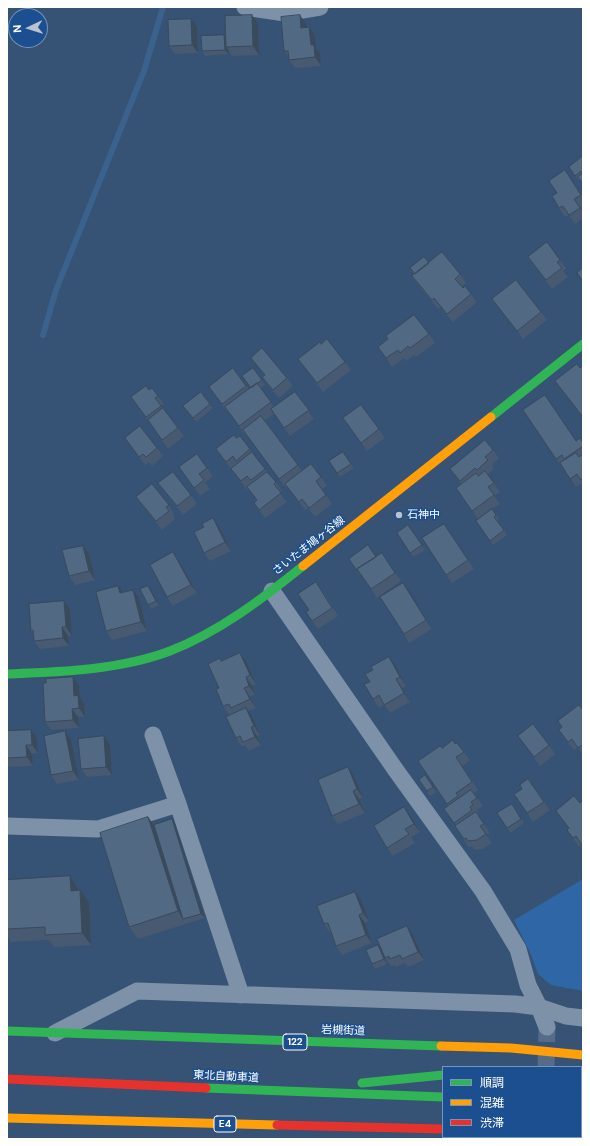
<!DOCTYPE html>
<html>
<head>
<meta charset="utf-8">
<style>
  body { margin:0 }
  #map { position:relative; width:590px; height:1146px; overflow:hidden; background:#365274; font-family:"DM Sans","Noto Sans JP",sans-serif }
  canvas { display:block }
  .frame { position:absolute; inset:0; border:8px solid #fff; pointer-events:none }
  .legend { position:absolute; left:442px; top:1066px; width:140px; height:72px; box-sizing:border-box; background:#1b4f8f; border:1px solid #7695bc; margin:0; padding:5px 7px; list-style:none; font-size:12px; color:#fff }
  .legend li { display:flex; align-items:center; gap:8px; height:20px }
  .legend b { width:20px; border:1px solid #7695bc }
  .north { position:absolute; left:8px; top:8px; width:40px; height:40px; box-sizing:border-box; background:#1b4f8f; border:1px solid #7695bc; border-radius:50%; rotate:266deg; font-size:11px; font-weight:700; line-height:16px; text-align:center; color:#fff }
  .north::after { content:''; display:block; margin:auto; width:14px; height:18px; background:#b9c2ce; clip-path:polygon(50% 0,100% 100%,50% 72%,0 100%) }
</style>
</head>
<body>
<div id="map">
<canvas width="590" height="1146"></canvas>
<div class="frame"></div>
<ul class="legend">
<li><b style="height:5px;background:#30b455"></b>順調</li>
<li><b style="height:5px;background:#ff9f0a"></b>混雑</li>
<li><b style="height:5px;background:#e5322d"></b>渋滞</li>
</ul>
<div class="north">N</div>
</div>
<script>
const c = document.querySelector('canvas').getContext('2d');
c.lineJoin = 'round';
function fillPath(path, color) {
  c.fillStyle = color;
  c.fill(path, 'evenodd');
}
function trace(path, color, width, dash) {
  c.strokeStyle = color;
  c.lineWidth = width;
  c.lineCap = dash ? 'butt' : 'round';
  c.setLineDash(dash || []);
  c.stroke(path);
}
function write(font, color, halo, rows, align = 'center') {
  c.font = font + ' "DM Sans","Noto Sans JP",sans-serif';
  c.lineWidth = 3;
  c.setLineDash([]);
  c.textBaseline = 'middle';
  c.strokeStyle = halo;
  c.fillStyle = color;
  for (const [text, x, y, turn = 0] of rows) {
    c.save();
    c.translate(x, y);
    c.rotate((+turn || 0) * Math.PI / 180);
    c.textAlign = isNaN(turn) ? turn : align;
    if (halo) c.strokeText(text, 0, 0);
    c.fillText(text, 0, 0);
    c.restore();
  }
}
const green = new Path2D(`
  M583,879V991L551,985L538,974L532,957L514,920Z`);
const stream = new Path2D(`
  M43,335L56,290L144,71L163,7`);
const streetTunnel = new Path2D(`
  M546,1067L547,1027
  M545,1139V1137`);
const street = new Path2D(`
  M245,7L285,13L320,7
  M272,591L395,769L483,891L518,949L528,985L539,1007L547,1027
  M153,735L178,804
  M7,826L98,829L178,804L241,995
  M55,1033L137,991L515,1004L539,1007L566,1016L583,1018`);
const fast = new Path2D(`
  M491,417L583,344
  M7,674C60,672 120,670 170,651C219,632 262,599 303,566
  M7,1031L441,1046
  M362,1083L443,1075
  M206,1088L443,1097
  M581,1101H583
  M581,1132H583`);
const slow = new Path2D(`
  M303,566L491,417
  M441,1046L511,1048L583,1055
  M7,1118L277,1125`);
const jam = new Path2D(`
  M7,1079L206,1088
  M277,1125L443,1129`);
const wall = new Path2D(`
  M258,24L259,55L232,56L228,49V54L205,56L202,51L224,35L226,38Z
  M306,24V27L315,35L316,49L320,53L321,66L295,68L289,60V57L284,51Z
  M197,27L198,53L175,54L169,46Z
  M583,156V184L580,179L578,180L569,167Z
  M571,179L583,197V206L580,208L583,212V218L575,224L569,215L565,217L559,208L557,193Z
  M528,257L560,260L566,268L563,271L568,277L552,289Z
  M429,263L460,274L466,283L461,287L463,288L471,294L477,302L453,322L440,307L438,309L418,285L412,276L415,275L410,268Z
  M492,299L541,312L547,320L523,339Z
  M429,334L435,343L416,357L414,355L406,361L404,358L392,367L378,347Z
  M321,344L345,362L351,370L323,392L298,359Z
  M251,358L287,378L293,386L279,398L268,386L262,377L264,375Z
  M583,366V418L555,381L580,368Z
  M233,368L249,389L251,388L253,368L265,385L261,388L274,407L295,392L314,419L290,436L274,414L265,420L302,471L321,477L327,486L322,489L332,504L315,517L308,508L305,510L287,486L285,487L246,434L245,435L229,412L228,413L209,387Z
  M152,388L164,404L161,406L178,428L184,436L168,449L131,397L149,390Z
  M201,392L213,408L196,422L183,406Z
  M361,405L385,438L367,451L343,418Z
  M125,438L157,448L163,456L152,466L149,462L145,465Z
  M236,438L250,449L256,458L276,482L282,491L280,493L287,502L265,518L254,503L257,500L248,489L247,490L237,477L216,449Z
  M577,441L583,443V484V483L576,487L563,467H562L556,459Z
  M493,450L499,458L492,465L494,469L488,474L500,492L494,496L500,504L492,509L499,519L498,521L507,535L493,545L476,521L478,519L456,488L461,484L450,469Z
  M343,452L354,468L340,477L329,461Z
  M197,454L213,476L205,482L210,489L200,496L179,467Z
  M158,483L191,495L197,504L183,515Z
  M136,497L169,505L174,514L173,515L175,519L162,530Z
  M213,518L219,527L231,551L210,561L204,553V527Z
  M408,525L425,550L413,557L397,533Z
  M449,532L474,569L452,583L446,575Z
  M173,552L179,561L197,593L173,606L167,597Z
  M382,553L401,581L377,598L361,574L360,575L349,559L376,557Z
  M89,554L95,580L75,585L69,576Z
  M403,583L432,629L409,643L404,634Z
  M148,586L151,590L159,605L151,609L148,605Z
  M322,590L338,616L318,629L312,621Z
  M123,593L139,598L147,631L112,640L106,631Z
  M64,601L70,609L72,636H68L69,646L40,649L34,641V634L31,631Z
  M220,658L222,661H246L256,684L252,686L255,694L250,697L256,708L248,711L252,716L260,735L257,736L261,745L249,751L245,745L242,747L236,738L229,715L223,706L219,688Z
  M395,665L406,686L402,688L410,702L390,713L384,705L379,708L373,699L370,682Z
  M79,686L80,697L84,704L85,717H78L79,728L51,730L45,722Z
  M583,710V755L578,748L574,750L565,739L559,730L562,728L558,721Z
  M7,731L37,739L38,753L32,754L33,766L7,767Z
  M65,731L71,740L79,780L57,784L51,775Z
  M518,736L549,745L555,754L540,766Z
  M457,743L470,760L462,766L478,790L474,793L483,806L477,810L479,814L478,815L490,833L486,835L492,843L483,849L474,850L472,846L469,848L455,826L456,825L444,809L448,806L418,761L442,748Z
  M110,745L112,775L87,777L81,769Z
  M348,767L354,776L363,798L359,799L365,813L338,824L332,816Z
  M425,775L436,792L430,796L419,780Z
  M528,779L550,810L533,822L514,794L522,789Z
  M583,802V846L582,845L579,847L567,830L569,828L556,811Z
  M512,804L524,823L510,833L507,828Z
  M404,807L420,832L411,837L415,843L393,856L387,848Z
  M148,817L154,825L175,824L205,918L138,939L129,927Z
  M7,880L78,889L79,890H80L89,902L91,945L54,947L49,940L11,942L7,936Z
  M355,892L361,900L369,921L365,923L372,943L342,955L336,946L331,932L330,933L324,924Z
  M413,935L424,960L408,967L405,963L396,967L395,965L391,966L385,958L383,953L387,964L375,969L372,964L378,945L381,949Z`);
const shadedWall = new Path2D(`
  M252,15L258,24L259,55L253,46Z
  M300,15L306,24L307,36L301,28Z
  M191,19L197,27L198,53L192,45Z
  M309,27L315,35L316,49L320,53L321,66L315,57L311,45Z
  M224,35L227,39L226,47L228,49V54L225,50Z
  M213,518L219,527L231,551L225,542Z
  M83,546L89,554L95,580L89,571Z
  M173,552L179,561L197,593L191,585Z
  M403,583L409,591L432,629L426,620Z
  M118,586L124,594L120,593Z
  M148,586L151,590L159,605L156,601Z
  M133,590L139,598L147,631L141,622Z
  M64,601L70,609L72,636L66,627Z
  M62,627L68,636L69,646L63,638Z
  M240,653L246,661L256,684L250,675Z
  M389,657L395,665L406,686L400,677Z
  M73,677L79,686L80,697L84,704L85,717L79,708L74,696Z
  M246,677L252,686L255,694L249,686Z
  M396,679L402,688L410,702L404,693Z
  M244,688L250,697L256,708L250,699Z
  M246,708L252,716L260,735L254,726Z
  M72,709L78,717L79,728L73,720Z
  M251,727L257,736L261,745L255,737Z
  M31,730L37,739L38,753L32,745Z
  M65,731L71,740L79,780L73,771Z
  M104,736L110,745L112,775L106,767Z
  M26,745L32,754L33,766L27,757Z
  M348,767L354,776L363,798L357,789Z
  M353,791L359,799L365,813L359,804Z
  M404,807L410,815L420,832L414,824Z
  M148,817L157,830L183,919L178,911Z
  M172,819L175,824L205,918L201,914Z
  M70,876L78,889L79,903L71,891Z
  M80,890L89,902L91,945L82,933Z
  M355,892L361,900L369,921L363,913Z
  M359,915L365,923L372,943L366,935Z
  M407,926L413,935L424,960L418,952Z
  M378,945L381,949L387,964L384,959Z`);
const building = new Path2D(`
  M252,15L253,46L226,47L225,16Z
  M300,15L301,28L309,27L311,45H314L315,57L289,60L288,51H284L281,17Z
  M191,19L192,45L169,46L168,20Z
  M224,35L225,50L202,51L201,36Z
  M583,156V173L582,174L581,171L575,176L569,167Z
  M565,170L581,195L574,199L580,208L569,215L563,206L559,208L552,196L557,193L549,181Z
  M583,173V184L578,177Z
  M547,242L560,260L557,262L562,268L546,280L528,257Z
  M442,252L460,274L455,279L463,288L465,286L471,294L447,314L434,298L432,300L412,276Z
  M424,257L429,263L415,274L410,268Z
  M583,268V281L577,273Z
  M516,280L541,312L517,331L492,299Z
  M414,315L429,334L410,348L408,346L400,353L398,350L386,358L378,347L388,339L386,336Z
  M327,339L345,362L317,383L298,359L320,342L321,344Z
  M262,348L287,378L273,390L262,377L265,375L251,358Z
  M577,364L580,368L583,366V417L555,381Z
  M233,368L246,386L222,404L209,387Z
  M253,368L262,380L251,388L242,376Z
  M257,383L271,402L239,426L225,407Z
  M146,386L149,390L152,388L158,396L155,398L161,406L146,417L131,397Z
  M201,392L210,404L193,418L183,406Z
  M295,392L309,410L284,428L271,409Z
  M545,395L576,441L580,438L583,443V446L564,459L562,455L556,459L523,410Z
  M361,405L379,429L361,443L343,418Z
  M163,408L178,428L162,440L148,420Z
  M261,416L298,465L279,479L243,430Z
  M140,426L157,448L146,457L143,454L139,457L125,438Z
  M234,435L236,438L240,436L250,449L236,461L233,456L226,462L216,449Z
  M485,440L493,450L485,457L488,460L477,470L475,468L460,481L450,469Z
  M252,452L265,469L251,480L247,476L241,481L231,469Z
  M343,452L351,464L337,473L329,461Z
  M576,453L579,457L583,454V479L581,480L577,474L570,479L560,463Z
  M197,454L207,468L199,474L204,480L194,488L179,467Z
  M311,464L321,477L316,481L326,495L309,508L302,499L299,502L285,484Z
  M485,471L494,483L488,487L494,495L472,511L456,488L476,473L478,476Z
  M173,472L191,495L177,506L158,483Z
  M267,472L276,482L274,484L281,493L259,510L254,503L257,500L247,487Z
  M152,484L169,505L166,507L169,511L156,521L136,497Z
  M492,509L496,515L494,517L504,530L490,541L476,521Z
  M213,518L225,542L204,553L194,532L204,527L202,524Z
  M444,524L468,560L446,575L422,538Z
  M408,525L422,545L410,553L397,533Z
  M368,545L376,557L357,569L358,570L357,571L349,559Z
  M83,546L89,571L69,576L62,550Z
  M173,552L191,585L167,597L150,565Z
  M382,553L395,573L371,589L357,569Z
  M316,582L332,608L312,621L306,612L309,610L298,594Z
  M403,583L426,620L404,634L380,597Z
  M118,586L120,593L133,590L141,622L106,631L96,592Z
  M148,586L156,601L148,605L140,589Z
  M64,601L66,627H62L63,638L34,641L33,630L31,631L29,604Z
  M240,653L250,675L246,677L249,686L244,688L250,699L231,708L229,704L223,706L216,689L219,688L208,664L220,658L221,661Z
  M389,657L400,677L396,679L404,693L384,705L379,695L373,699L364,684L370,682L365,674L373,670L371,667Z
  M73,677L74,696L78,695L79,708L72,709L73,720L45,722L43,683H46V679Z
  M579,705L583,710V744L578,748L572,739L568,742L559,730L562,727L558,721Z
  M246,708L254,726L251,727L255,737L243,742L240,736L236,738L226,717Z
  M533,724L549,745L534,757L518,736Z
  M31,730L32,745H26L27,757L7,758V731Z
  M65,731L73,771L51,775L44,736Z
  M104,736L106,767L81,769L78,739Z
  M453,740L455,744L457,743L464,752L456,757L472,782L456,793L458,796L447,804L418,761L440,746L442,748Z
  M348,767L357,789L353,791L359,804L332,816L318,780Z
  M425,775L433,787L427,791L419,780Z
  M528,779L544,802L527,813L514,794L522,789L520,785Z
  M471,790L477,798L471,802L473,805L470,807L472,810L454,823L444,809Z
  M574,796L580,803L582,801L583,802V846L576,836L573,838L567,830L569,828L556,811Z
  M512,804L521,819L507,828L497,813Z
  M404,807L414,824L405,829L409,834L387,848L374,826Z
  M476,812L484,824L480,826L486,834L477,840L468,841L466,838L464,839L455,826Z
  M148,817L178,911L129,927L100,833Z
  M172,819L201,914L183,919L154,825Z
  M70,876L71,891L80,890L82,933L45,935V927L7,929V880Z
  M355,892L363,913L359,915L366,935L336,946L328,923L324,924L317,906Z
  M407,926L418,952L402,959L400,955L390,959L389,956L385,958L377,939Z
  M378,945L384,959L372,964L366,950Z`);
const markers = [
  [399,515,4,"#b9c2ce"]
];
const shields = [
  [295,1042,24],
  [225,1124,22]
];
const shieldNames = [
  ["122",295,1042],
  ["E4",225,1124]
];
const poiNames = [
  ["石神中",407,515]
];
const streetNames = [
  ["さいたま鳩ヶ谷線",309,546,-38],
  ["岩槻街道",343,1031,2],
  ["東北自動車道",226,1077,3]
];
fillPath(green, '#2f66a5');
trace(stream, '#3b618d', 6);
trace(streetTunnel, '#546c89', 17, [17, 8]);
trace(street, '#7d92a8', 17);
trace(fast, '#30b455', 9);
trace(slow, '#ff9f0a', 9);
trace(jam, '#e5322d', 9);
fillPath(wall, '#475a72');
fillPath(shadedWall, '#394a5c');
fillPath(building, '#526984');
trace(building, '#394a5c', 1);
for (const [x, y, r, color] of markers) {
  const dot = new Path2D();
  dot.arc(x, y, r, 0, 2 * Math.PI);
  c.fillStyle = color;
  c.fill(dot);
  trace(dot, '#1b4f8f', 1.5);
}
for (const [x, y, w] of shields) {
  const box = new Path2D();
  box.roundRect(x - w / 2, y - 8, w, 16, 3);
  c.fillStyle = '#1b4f8f';
  c.fill(box);
  trace(box, '#fff', 1);
}
write('bold 10px', '#fff', null, shieldNames);
write('11px', '#fff', '#1b4f8f', poiNames, 'left');
write('11px', '#fff', '#1b4f8f', streetNames);
</script>
</body>
</html>
